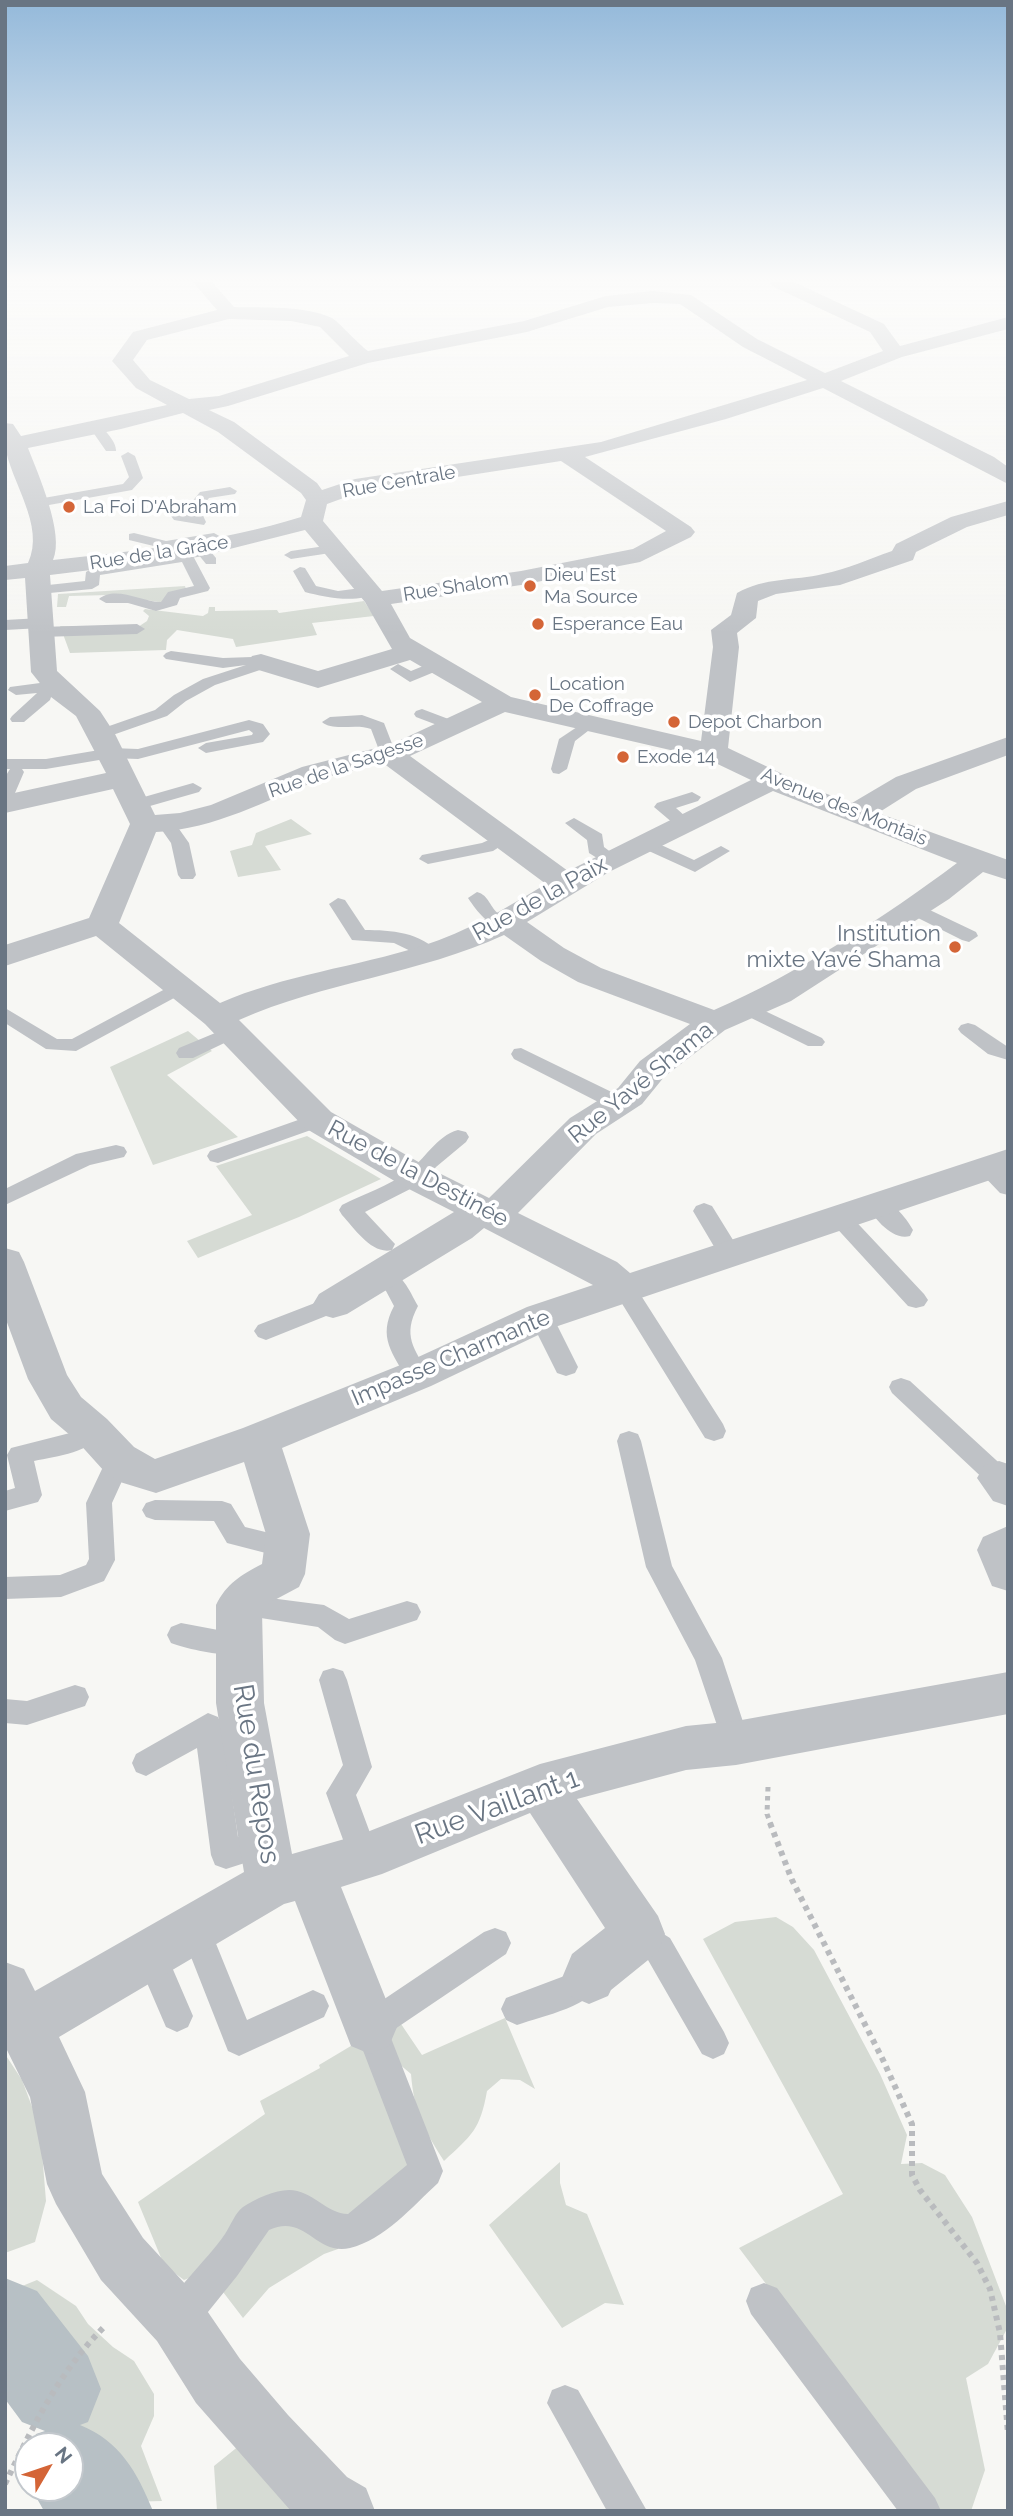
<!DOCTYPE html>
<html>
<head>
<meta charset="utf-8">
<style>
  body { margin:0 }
  #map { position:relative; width:1013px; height:2516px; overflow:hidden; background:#f7f7f4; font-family:Raleway,sans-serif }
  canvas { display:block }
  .frame { position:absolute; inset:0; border:7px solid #697583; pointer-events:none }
  .north { position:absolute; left:14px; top:2432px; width:70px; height:70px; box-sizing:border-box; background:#fff; border:2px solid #c3c8cd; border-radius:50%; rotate:51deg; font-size:19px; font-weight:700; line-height:28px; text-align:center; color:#697583 }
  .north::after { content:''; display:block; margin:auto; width:24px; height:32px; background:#d46537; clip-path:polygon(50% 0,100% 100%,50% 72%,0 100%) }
</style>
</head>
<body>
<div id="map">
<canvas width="1013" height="2516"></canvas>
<div class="frame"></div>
<div class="north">N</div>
</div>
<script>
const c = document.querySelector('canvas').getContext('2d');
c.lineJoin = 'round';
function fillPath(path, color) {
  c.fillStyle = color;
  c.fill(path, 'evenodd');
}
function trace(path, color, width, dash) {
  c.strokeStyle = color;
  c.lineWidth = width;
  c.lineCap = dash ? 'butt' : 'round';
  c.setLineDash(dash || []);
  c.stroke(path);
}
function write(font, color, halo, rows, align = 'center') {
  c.font = font + ' Raleway,sans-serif';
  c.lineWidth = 7;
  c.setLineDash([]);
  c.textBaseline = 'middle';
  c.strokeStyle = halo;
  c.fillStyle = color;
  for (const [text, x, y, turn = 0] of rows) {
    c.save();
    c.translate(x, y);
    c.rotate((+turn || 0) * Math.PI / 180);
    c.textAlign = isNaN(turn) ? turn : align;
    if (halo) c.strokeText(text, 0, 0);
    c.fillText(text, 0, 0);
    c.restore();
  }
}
const green = new Path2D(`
  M185,586L186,589L166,603L111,595L69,596L66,607H57L58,594Z
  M364,601L374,616L312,623L317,635L236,647L233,639L177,630L167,640L166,650L70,653L60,626L138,627L147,621L149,616L143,611L145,609L203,616L208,613L209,607H215V611L277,610L279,613Z
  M291,819L312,834L265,846L281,870L238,877L230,851L252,845L256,833Z
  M188,1031L212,1051L167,1075L238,1137L153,1165L110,1067Z
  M307,1136L381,1179L299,1217L198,1258L187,1241L252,1215L216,1166Z
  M776,1917L793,1927L814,1950L880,2074L907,2135L901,2164L922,2163L945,2175L972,2217L1006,2306L1008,2327L988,2364L966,2378L985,2470L971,2511H937L739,2248L843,2194L703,1939L735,1922Z
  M505,2018L535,2089L520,2080L501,2079L487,2091C480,2130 472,2135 444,2161C424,2129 414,2113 411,2074L398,2063L389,2032L399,2021L422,2055Z
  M366,2037L415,2162L390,2192L339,2219L338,2249L324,2254L269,2288L243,2318L207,2271L184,2280L164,2265L138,2202L265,2114L260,2101L320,2068L319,2065Z
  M5,2054L22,2080L40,2128L46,2201L35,2242L5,2253Z
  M560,2162V2183L566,2205L587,2214L624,2305L605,2303L562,2328L489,2225Z
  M37,2280L76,2306L88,2324L113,2347L134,2361L154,2394V2416L141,2446L162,2501L127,2502L76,2447L33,2406L16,2380L5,2349V2293Z
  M240,2445L303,2511H217L214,2466Z`);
const canal = new Path2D(`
  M5,2278L37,2291L88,2356L101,2389L88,2422L80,2425C120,2441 137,2472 153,2511H44L31,2488H70V2446H32L36,2434L45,2431L22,2422L5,2399Z
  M28,2455V2481L23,2468Z`);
const pathFar1 = new Path2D(`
  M768,1787L767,1814L771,1825`);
const path = new Path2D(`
  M770,1823L792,1880L883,2060L912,2124V2175L920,2190L977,2263L990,2289L1000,2333L1008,2434
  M5,2484C32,2428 59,2372 104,2327`);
const lane = new Path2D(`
  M96,424C104,427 117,443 116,451H106L90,428L92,425Z
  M128,452L135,456L143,478L132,490L38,507L31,503L38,499L123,484L129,477L121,456Z
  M230,487L237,491L235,494L209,498L200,509L206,522L204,525L174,520L164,507L171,503C179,505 181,513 189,515L186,509L200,492Z
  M134,533L166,541L214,533L221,537L214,541L166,549L129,540V534Z
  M201,545L206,546L216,558V564H206L194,549Z
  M332,545L339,549L337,552L291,559L284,555L291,551Z
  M184,548L191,552L210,588L208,591L180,598L177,605L156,611L128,603H106L99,599C115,585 142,602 161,602L168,592L194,586L182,562L100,575L99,585L92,589L39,594L32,590L39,586L85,581L86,572L93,568L180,558L177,552Z
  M300,567L305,568L316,586L338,591L369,587L376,591C361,605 324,597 305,592L293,571Z
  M41,618L49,623L41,627L137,624L145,629L137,634L41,637L33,632L41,628L5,630V620Z
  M171,651L223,658L252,657L253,662L267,658L275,663L272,666L215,685L186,701L167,716L107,737H95L93,734L95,731L155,710L174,695L203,679L246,665L223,668L166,659L163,656L166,653Z
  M438,660L446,665L444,668L410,682L390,669L398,664L411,671Z
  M55,681L63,686L53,691L50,700L24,722H12L10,719L12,716L37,693L16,695L8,690L10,687Z
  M422,709L459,723L461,726L453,731L416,717L414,714L416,711Z
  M362,715L384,723L396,754L394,758H382L371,729C356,723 333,732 322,722L330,717Z
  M589,719L597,724L575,741L567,769L559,774L553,773L551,769L559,739Z
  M249,720L263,724L270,734L263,742L206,753L198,748L206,743L252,735L253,733L249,730L138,759L111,758L46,769H22L24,772L15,793L21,803L12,808L5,806V777L10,769H5V759H46L111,748L138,749Z
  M193,783L202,788L199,792L136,810L127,805L130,801Z
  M692,792L701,797L698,801L676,808L695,825L692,829H680L654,807L657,803Z
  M166,818L172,819L189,843L196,875L193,879H181L178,875L171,843L157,823Z
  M574,818L602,834L604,847L620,859L617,863H605L589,853L587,840L565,823Z
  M504,833L513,838L493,851L428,864L419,859L422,855L482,843Z
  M646,838L694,860L721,846L730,851L695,872L640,847L637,843L640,839Z
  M477,892C489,895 490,908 499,914C505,917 510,916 515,922L513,926C491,931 479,914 468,898Z
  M338,898L345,900L365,930C390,930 422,932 439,954L429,960L394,943L352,940L329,904Z
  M913,902L976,932L978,936L969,942L962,940L906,912L904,908Z
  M180,981L187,983L190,987L187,991L76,1051L46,1049L5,1023V1008L57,1039H72Z
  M746,1002L822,1038L825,1042L822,1046H808L739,1012L736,1008L739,1004Z
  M968,1023L975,1025L1008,1047V1060L988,1054L961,1033L958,1029L961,1025Z
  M232,1026L239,1028L242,1032L239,1036L193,1058H179L176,1053L179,1048Z
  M521,1048L626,1099L629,1104L626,1109H612L514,1059L511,1054L514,1049Z
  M318,1113L325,1115L329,1120L325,1125L218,1163L210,1161L207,1156L210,1151Z
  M458,1130L466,1132L469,1137L466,1142L436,1167L424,1182L365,1212L395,1244L392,1250C372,1255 355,1229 342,1215L339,1210L342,1205C363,1194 389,1186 407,1172C425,1160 436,1136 458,1130Z
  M116,1145L124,1147L127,1152L124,1157L90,1165L5,1205V1189L76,1154Z
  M988,1162L996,1164L1008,1175V1195L1000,1193L977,1169L980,1164Z
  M876,1195C890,1199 906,1217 913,1230L910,1236C892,1241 874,1218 865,1203L868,1198Z
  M704,1203L712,1206L738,1248L741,1254L738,1260L730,1262L722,1260L693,1211L696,1206Z
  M839,1209L847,1212L924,1294L928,1300L924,1306L916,1308L908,1306L831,1222L828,1217L831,1212Z
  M383,1267C402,1272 409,1290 418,1306C402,1336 414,1348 429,1375L426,1381L417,1384L408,1381C393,1353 377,1338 394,1306L386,1291L372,1275L375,1269Z
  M625,1281L633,1283L723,1424L726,1431L723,1438L714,1441L705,1438L613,1289L617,1283Z
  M333,1296L341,1298L345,1304L341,1310L266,1340L258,1337L254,1331L258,1325Z
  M541,1308L549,1311L553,1317L578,1367L575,1373L566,1376L557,1373L529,1317L533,1311Z
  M901,1378L910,1381L1008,1471V1485L999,1488L990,1485L892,1393L889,1387L892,1381Z
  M92,1420L101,1423L104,1430C92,1453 57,1456 34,1461L42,1495L38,1502L5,1511V1491L15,1488L7,1455L11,1448L70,1433Z
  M629,1431L638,1434L641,1441L672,1566L722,1658L750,1743L746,1752L736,1756L726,1752L695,1660L646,1567L617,1441L620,1434Z
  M119,1449L128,1452L132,1459L112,1503L115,1560L104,1581L61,1597L5,1599V1577L60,1575L86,1565L89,1559L86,1503L110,1452Z
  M155,1500L222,1501L231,1504L245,1527L298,1540L302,1548L298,1556L289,1559L227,1543L214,1521L155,1520L146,1517L142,1510L146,1503Z
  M239,1594L324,1605L349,1619L407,1601L417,1604L421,1612L417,1620L345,1644L335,1640L318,1627L229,1613L226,1605L229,1597Z
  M181,1623L250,1636L254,1644L250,1652C232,1659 190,1650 171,1643L167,1635L171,1627Z
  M333,1668L343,1671L347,1680L372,1767L356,1795L379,1857L375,1867L364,1871L353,1867L326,1793L343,1765L319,1680L323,1671Z
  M75,1685L85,1688L89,1697L85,1706L27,1725L5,1723V1699L27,1701Z
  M208,1713L218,1717L222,1726L238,1837L265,1829L276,1833L280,1843L276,1853L226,1869L215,1865L211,1855L197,1748L146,1776L136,1772L132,1763L136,1754Z
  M195,1914L206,1919L247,2020L313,1990L324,1995L329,2006L324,2017L239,2056L228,2051L180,1929L184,1919Z
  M639,1919L670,1938L724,2032L729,2043L724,2054L713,2059L702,2054L648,1960L628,1945L624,1934L628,1923Z
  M495,1928L506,1932L511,1943L506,1954L389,2033L443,2171L438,2183C413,2206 384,2240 350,2248C316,2256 305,2213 269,2230L237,2276L191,2333L178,2338L165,2333L160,2320C174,2288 205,2263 225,2234C231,2225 235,2213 243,2207C255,2199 275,2190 289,2190C312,2190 327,2214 348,2214L407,2165L354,2027L359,2016L484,1932Z
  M151,1940L162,1944L193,2016L188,2027L177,2032L166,2027L135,1955L140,1944Z
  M589,1963L600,1967L605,1978C592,2007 545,2015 517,2025L506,2020L501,2009L506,1998L567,1975Z
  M764,2283L777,2288L935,2498L941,2511H898L751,2314L746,2301L751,2288Z
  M565,2385L578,2390L647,2511H607L547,2403L552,2390Z`);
const street = new Path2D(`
  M193,282H212L234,307C265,308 303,305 332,318C338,321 358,344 368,351L524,321L606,296L653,291L691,295L757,339L825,373L883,351L870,332L772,286L770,282H794L884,324L900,346L1008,317V329L902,357L841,381L994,457L1008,467V484L823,388L726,419L585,457L691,527L695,532L691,537L640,562L521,585L391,604L410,638L511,697L701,741L713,647L711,630L731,615L737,593C765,577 794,581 823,574C847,569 869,559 892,551L896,544L951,517L1008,501V515L967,527L916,552L913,560L840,585L776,594L758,601L756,618L737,633L739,647L728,748L816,790L852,803L896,777L1008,737V755L916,789L878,813L1008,860V880L983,872L949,899L791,1001L725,1030L664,1077L642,1104L596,1134L518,1213L617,1262L630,1273L1008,1149V1174L555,1327L431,1386L282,1448L310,1534L305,1574L299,1587L269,1603L262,1611L264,1703L292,1854L362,1834L540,1764L686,1726L736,1721L1008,1672V1714L736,1765L686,1770L577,1799L658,1916L665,1934L658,1952L611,1990L608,1996L589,2004L570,1996L562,1978L572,1954L605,1928L530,1813L382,1874L341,1887L397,2027L389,2046L370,2054L351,2046L295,1901L284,1904L59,2037L85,2092L102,2174L143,2238L199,2299L240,2359L288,2415L347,2477L366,2488L375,2511H291L196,2403L157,2341L101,2280L56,2204L47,2184L30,2097L5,2046V1962L24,1969L35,1991L244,1872L216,1703V1605C227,1583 241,1575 262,1564L266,1534L244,1462L156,1493L120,1482L104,1471L77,1441L51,1419L28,1379L5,1317V1248L19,1252L24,1262L67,1375L81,1397L107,1419L134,1447L155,1459L243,1428L403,1364L527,1307L593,1285L484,1228L472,1238L347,1314L333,1318L319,1314L313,1304L319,1294L454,1212L403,1186L305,1128L205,1024L96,936L5,966V945L89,918L130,824L113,789L5,813V795L106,773L76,716L51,697L31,672L25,578L5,580V566L28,563C46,525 10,482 5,445C4,438 5,430 5,423L13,424L21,436L167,405L136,388L112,361L133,332L217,310ZM653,303L680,304L743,347L807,380L601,442L355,479L322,490L317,483L234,422L209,410L228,406L368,363L527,332L608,307ZM229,319L291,321L320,327L349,356L219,396L189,399L150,380L133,360L147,340ZM183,413L218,432L301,493L306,500L301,517C220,542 137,551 53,560C65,534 38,474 28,448L121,429ZM561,461L666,531L633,549L521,571L382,591L323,521L327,504L360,492ZM305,530L365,602L392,649L318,671L261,654L252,656L248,662L252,668L318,688L410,660L482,702L392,744L302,767L211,805L180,813L155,815L115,734L100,711L57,671L50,575L198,557ZM505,712L705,758L751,780L568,871L410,756ZM383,763L546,884C506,908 467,932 422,946C355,967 284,975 220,1003L119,923L156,832C216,829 265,800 320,780C340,772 362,769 383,763ZM773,791L957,863C885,917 797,974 714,1010L601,968L564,948L527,922L609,872ZM504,935L541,961L578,982L690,1024L640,1061L618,1088L570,1118L489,1198L429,1168L331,1112L239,1020C324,982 419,974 504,935Z
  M999,1461L1008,1464V1506L993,1501L977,1478L984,1466Z
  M1008,1526V1591L992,1586L977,1550L983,1537Z`);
const markers = [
  [69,507,7,"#d46537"],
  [530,586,7,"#d46537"],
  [538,624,7,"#d46537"],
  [535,695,7,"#d46537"],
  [674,722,7,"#d46537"],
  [623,757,7,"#d46537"],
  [955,947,7,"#d46537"]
];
const farStreetnames = [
  ["Rue Centrale",399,482,-10],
  ["Rue de la Grâce",159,553,-9],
  ["Rue Shalom",456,587,-9],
  ["Rue de la Sagesse",346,766,-19],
  ["Avenue des Montais",844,807,22]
];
const farPoinames = [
  ["La Foi D'Abraham",83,507],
  ["Dieu Est",544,575],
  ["Ma Source",544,597],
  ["Esperance Eau",552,624],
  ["Location",549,684],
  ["De Coffrage",549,706],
  ["Depot Charbon",688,722],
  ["Exode 14",637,757]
];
const streetNames = [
  ["Rue de la Paix",540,899,-29],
  ["Rue Yavé Shama",641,1083,-39],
  ["Rue de la Destinée",418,1174,28],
  ["Impasse Charmante",451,1358,-23]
];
const poiNames = [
  ["Institution",941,934],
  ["mixte Yavé Shama",941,960]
];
const nearStreetnames = [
  ["Rue du Repos",256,1774,81],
  ["Rue Vaillant 1",497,1807,-20]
];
fillPath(green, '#d6dbd4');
fillPath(canal, '#b7c0c5');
trace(pathFar1, '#b9bbbe', 5, [4.5, 4.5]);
trace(path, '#b9bbbe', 6, [5, 5]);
fillPath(lane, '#bfc2c6');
fillPath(street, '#bfc2c6');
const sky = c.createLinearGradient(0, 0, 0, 634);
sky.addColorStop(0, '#94b9da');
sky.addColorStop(0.44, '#fbfbfa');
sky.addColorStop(1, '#fbfbfa00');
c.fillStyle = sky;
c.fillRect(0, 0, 1013, 634);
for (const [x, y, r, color] of markers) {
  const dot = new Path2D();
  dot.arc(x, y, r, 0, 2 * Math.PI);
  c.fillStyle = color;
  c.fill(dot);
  trace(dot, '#fff', 2.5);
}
write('19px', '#697583', '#fff', farStreetnames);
write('19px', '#697583', '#fff', farPoinames, 'left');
write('23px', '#697583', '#fff', streetNames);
write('23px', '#697583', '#fff', poiNames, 'right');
write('28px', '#697583', '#fff', nearStreetnames);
</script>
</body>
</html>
